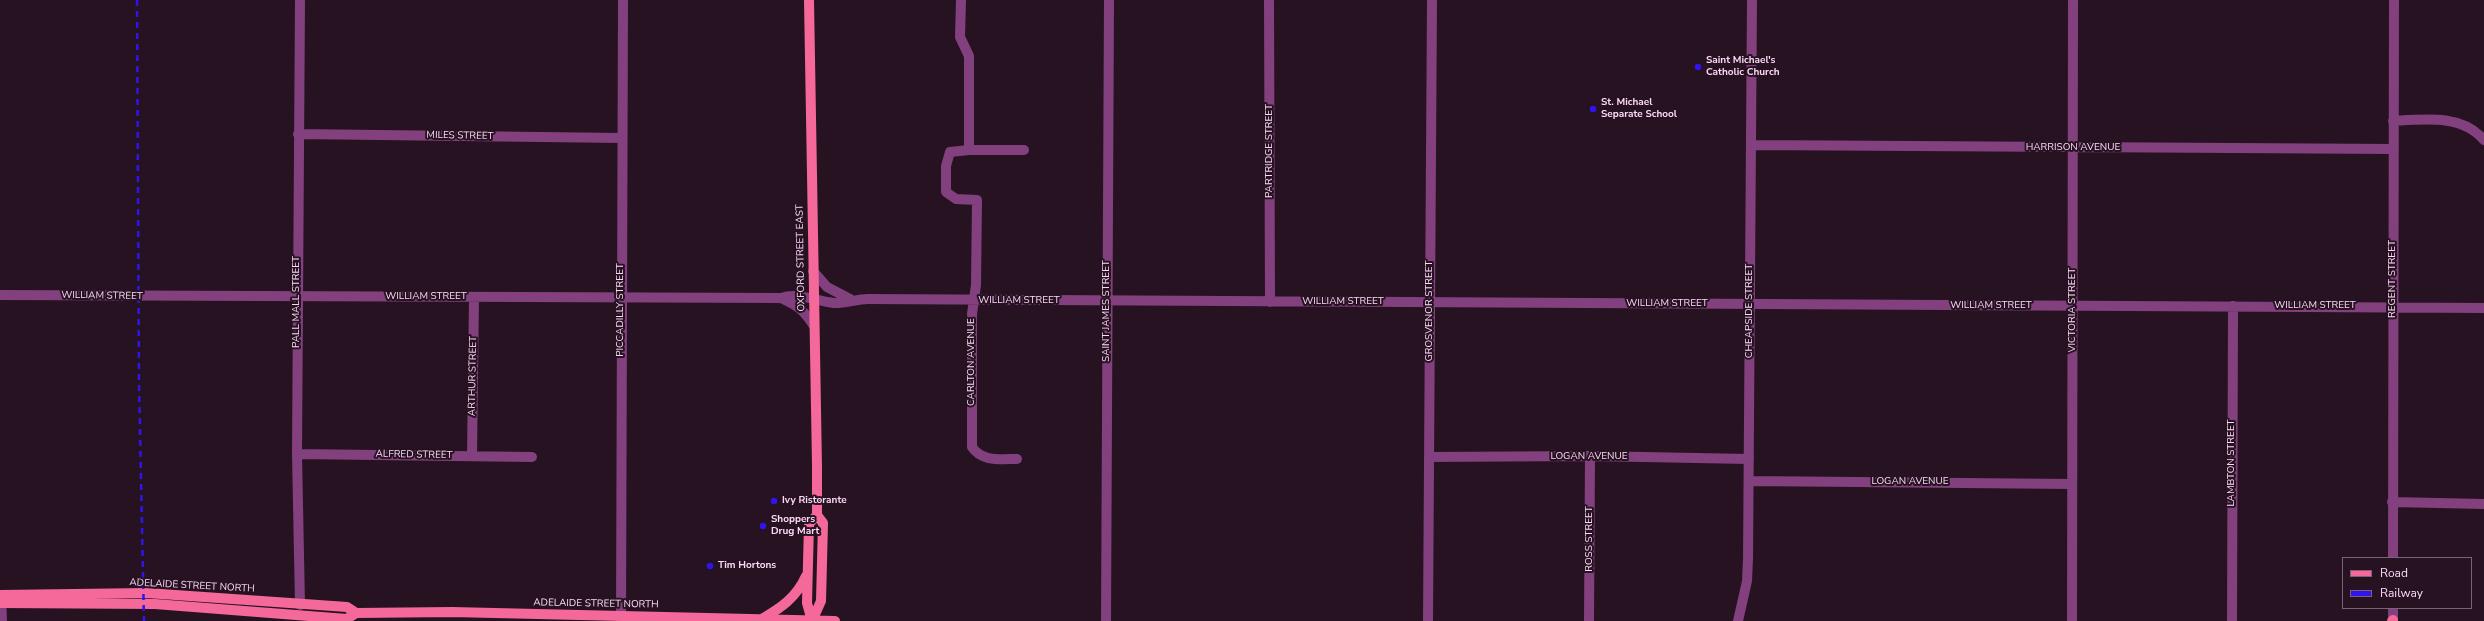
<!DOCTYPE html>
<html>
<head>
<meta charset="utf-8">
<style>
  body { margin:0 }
  #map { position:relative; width:2484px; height:621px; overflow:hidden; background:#271222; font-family:"Nunito Sans",sans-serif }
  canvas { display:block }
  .legend { position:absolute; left:2342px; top:557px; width:130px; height:52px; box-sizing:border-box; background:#271222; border:1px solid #7c6277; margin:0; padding:5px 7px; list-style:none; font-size:12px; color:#fcdaf7 }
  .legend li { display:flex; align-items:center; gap:8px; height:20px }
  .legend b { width:20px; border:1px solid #7c6277 }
</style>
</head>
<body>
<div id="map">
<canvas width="2484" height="621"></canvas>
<ul class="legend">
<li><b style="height:5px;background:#f46999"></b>Road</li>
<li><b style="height:5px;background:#3014ee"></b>Railway</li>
</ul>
</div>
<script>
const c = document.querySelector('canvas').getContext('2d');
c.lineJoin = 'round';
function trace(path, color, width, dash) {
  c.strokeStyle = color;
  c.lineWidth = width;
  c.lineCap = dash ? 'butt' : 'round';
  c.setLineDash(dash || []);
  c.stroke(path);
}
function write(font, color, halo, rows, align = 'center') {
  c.font = font + ' "Nunito Sans",sans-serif';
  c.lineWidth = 4;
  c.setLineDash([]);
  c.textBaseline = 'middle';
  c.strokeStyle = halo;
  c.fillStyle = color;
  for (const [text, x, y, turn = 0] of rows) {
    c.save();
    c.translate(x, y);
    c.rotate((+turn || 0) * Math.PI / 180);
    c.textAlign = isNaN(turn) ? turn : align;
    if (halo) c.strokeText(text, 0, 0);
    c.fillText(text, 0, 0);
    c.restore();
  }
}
const minor = new Path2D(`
  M961,0L960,37L969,56V150
  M1269,0L1270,302
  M2393,121C2424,119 2462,114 2484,140
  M298,134L622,138
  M1751,145L2394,149
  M813,271L827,287L850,299
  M0,295L781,298C798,292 816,301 834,303C843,304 857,299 868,299L2484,308
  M781,298C798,306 803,309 814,326
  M297,454L532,457
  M472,456L474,297
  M1429,457L1590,456L1749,459
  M1017,459C1000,459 982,462 972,447V314L976,285L977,200L956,199L946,192V166L950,152L969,150H1024
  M1749,481L2071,484
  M2392,502L2484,504
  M2393,558L2394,0
  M1,595L2,621
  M300,605L297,454L300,0
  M2393,608V620
  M621,621L623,0
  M1106,621L1109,0
  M1428,621L1432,0
  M1589,621L1590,456
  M1738,621L1747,581L1748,559L1752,0
  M2072,621L2073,0
  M2232,621L2233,306`);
const major = new Path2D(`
  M809,0L817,466V515L809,524L807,603L812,621
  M0,595L147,593L347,607L356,613
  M0,603L155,604L347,619L356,613L452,612L835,621
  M760,620C781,608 796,598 806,576
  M812,621L821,601L823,523L817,515
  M2392,621L2393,620`);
const rail = new Path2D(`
  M137,0L139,383L144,621`);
const markers = [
  [1698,67,4,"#3014ee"],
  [1593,109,4,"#3014ee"],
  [774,501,4,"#3014ee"],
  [763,526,4,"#3014ee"],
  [710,566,4,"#3014ee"]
];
const poiNames = [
  ["Saint Michael's",1706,61],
  ["Catholic Church",1706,73],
  ["St. Michael",1601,103],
  ["Separate School",1601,115],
  ["Ivy Ristorante",782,501],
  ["Shoppers",771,520],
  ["Drug Mart",771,532],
  ["Tim Hortons",718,566]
];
const streetNames = [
  ["MILES STREET",460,136,1],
  ["HARRISON AVENUE",2073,148],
  ["PARTRIDGE STREET",1270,151,-90],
  ["OXFORD STREET EAST",801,258,-91],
  ["REGENT STREET",2393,279,-90],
  ["WILLIAM STREET",102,296,1],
  ["WILLIAM STREET",426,297],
  ["WILLIAM STREET",1019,301],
  ["PALL MALL STREET",297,302,-90],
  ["WILLIAM STREET",1343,302],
  ["WILLIAM STREET",1667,304],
  ["WILLIAM STREET",1991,306],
  ["WILLIAM STREET",2315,306],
  ["PICCADILLY STREET",621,310,-90],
  ["VICTORIA STREET",2073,310,-90],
  ["SAINT JAMES STREET",1107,311,-90],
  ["GROSVENOR STREET",1430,311,-90],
  ["CHEAPSIDE STREET",1750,311,-90],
  ["CARLTON AVENUE",972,362,-90],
  ["ARTHUR STREET",473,376,-89],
  ["ALFRED STREET",414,455,1],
  ["LOGAN AVENUE",1589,457],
  ["LAMBTON STREET",2232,463,-90],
  ["LOGAN AVENUE",1910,482],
  ["ROSS STREET",1590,539,-90],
  ["ADELAIDE STREET NORTH",192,586,3],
  ["ADELAIDE STREET NORTH",596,604,1]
];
trace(minor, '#82407e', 10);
trace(major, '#f46999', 10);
trace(rail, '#3014ee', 2.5, [6, 5]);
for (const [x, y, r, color] of markers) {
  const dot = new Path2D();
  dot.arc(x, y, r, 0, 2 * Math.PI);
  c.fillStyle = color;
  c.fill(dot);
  trace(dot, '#271222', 1.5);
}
write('bold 10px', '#fcdaf7', '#271222', poiNames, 'left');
write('10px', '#fcdaf7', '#271222', streetNames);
</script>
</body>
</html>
